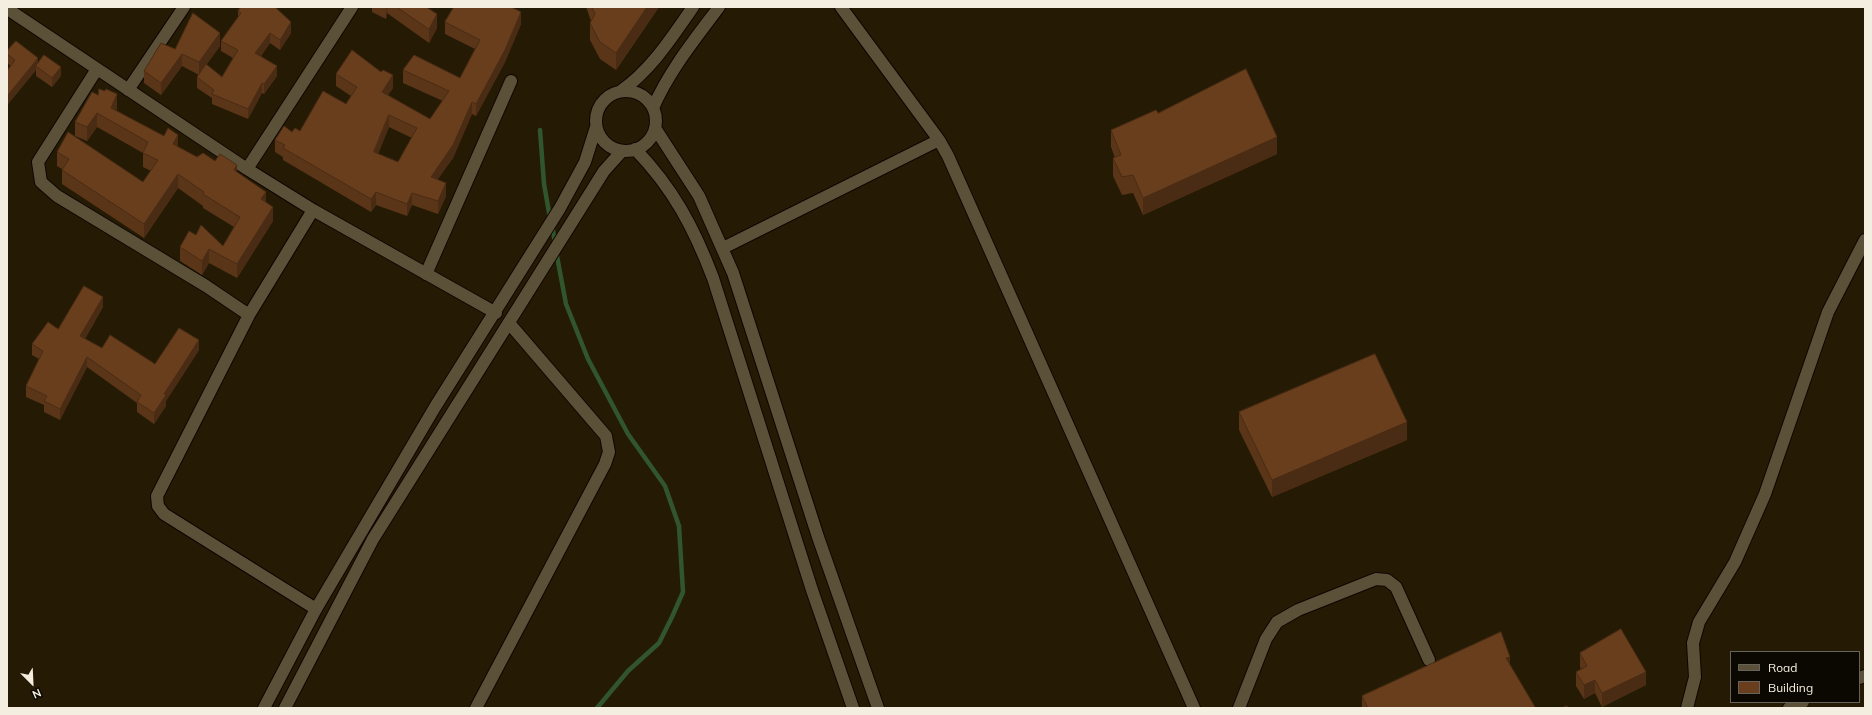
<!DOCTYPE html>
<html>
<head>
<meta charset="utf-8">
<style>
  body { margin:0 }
  #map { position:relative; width:1872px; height:715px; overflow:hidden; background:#251b05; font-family:Mulish,sans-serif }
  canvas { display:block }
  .frame { position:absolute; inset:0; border:8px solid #f4eee0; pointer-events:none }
  .legend { position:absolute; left:1730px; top:651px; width:130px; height:52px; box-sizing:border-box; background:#0b0701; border:1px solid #68635a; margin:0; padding:5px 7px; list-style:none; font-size:12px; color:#f4eee0 }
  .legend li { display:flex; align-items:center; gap:8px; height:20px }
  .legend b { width:20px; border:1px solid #68635a }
  .north { position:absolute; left:12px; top:663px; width:40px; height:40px; -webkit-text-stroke:3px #0b0701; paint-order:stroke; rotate:156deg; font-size:11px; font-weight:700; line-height:16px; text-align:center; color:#f4eee0 }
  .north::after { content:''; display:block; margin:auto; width:14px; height:18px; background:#f4eee0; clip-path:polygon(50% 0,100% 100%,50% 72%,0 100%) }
</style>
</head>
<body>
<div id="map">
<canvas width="1872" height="715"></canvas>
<div class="frame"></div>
<ul class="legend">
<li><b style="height:5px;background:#5b5038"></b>Road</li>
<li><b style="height:11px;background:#693e1c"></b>Building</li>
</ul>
<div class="north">N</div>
</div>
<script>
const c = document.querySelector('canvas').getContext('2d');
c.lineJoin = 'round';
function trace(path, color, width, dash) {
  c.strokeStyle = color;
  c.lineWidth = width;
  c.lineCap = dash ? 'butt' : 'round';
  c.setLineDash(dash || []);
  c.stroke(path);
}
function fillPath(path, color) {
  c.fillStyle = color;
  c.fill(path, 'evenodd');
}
const stream = new Path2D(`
  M540,130L544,184L550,218
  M552,225L555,243
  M556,251L566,304L588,359L628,434L665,486L679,526L683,592L672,617L659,643L628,671L597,708`);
const minor = new Path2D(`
  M841,7L939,140L948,156L1194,708
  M12,12L247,169L313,210L496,313
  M97,69L38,162L41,182L57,196L206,286L249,315
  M128,90L184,7
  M247,169L352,7
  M313,210L249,315L157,496L158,506L164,514L316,609
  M723,248L939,140
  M426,274L511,81
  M1859,678L1865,676
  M476,708L605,464L609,452L606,436L509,323
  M1239,708L1266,639L1277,622L1298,610L1376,579L1387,580L1396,587L1429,660
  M1687,708L1695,677L1693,643L1699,622L1735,562L1765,494L1828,312L1865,240
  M1789,708L1803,702`);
const secondary = new Path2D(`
  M621,91C652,69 672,37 693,7
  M596 121a30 30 0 1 1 60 0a30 30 0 1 1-60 0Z
  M653,108C669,71 695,39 719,7
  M655,128L699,196L733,273L818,537L878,708
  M635,149C673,188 694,228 713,278L812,590L853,708
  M264,708L316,609L435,407L560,208L585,162L596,127
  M285,708L373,539L604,171L622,151`);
const wall = new Path2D(`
  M372,7H426L437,28L429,43L387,13L386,19L372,12Z
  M586,7H659L616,70L600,59L590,40V23L591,21Z
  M238,11L291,33L280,50L270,43L261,56L277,76L264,94L262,93L248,119L212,104V98L197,88V77L199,75L182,66L161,95L144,83V71L175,49L220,46L206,65L222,77L233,58L221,51V41L238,17Z
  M445,22L521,24L505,62L476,116L472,114L453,158L437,180L446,196L438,214L412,205L407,216L376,205L371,212L283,160V157L275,152V140L292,132L300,131L346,104L351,96L336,86V74L393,88L388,95L430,119L443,101L403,83V70L460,78L475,49L445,34ZM389,127L412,138L398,162L378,154Z
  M7,51L38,63L61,76L52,87L36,76V70L8,104L7,103V71L11,66L7,63Z
  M92,92L117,108L116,110L178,147L197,157L215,161L237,172L266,203L273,221L237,278L209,263L202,275L180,261V247L196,235L223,246L234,227L203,208V206L178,188L144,238L62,184V169L57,166V152L143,182L151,171L143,167V153L97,127L87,141L75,136V122Z
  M1158,113L1277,154L1143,215L1133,193L1122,195L1113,176V158H1115L1111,147V130Z
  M103,307L85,339L102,348L155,364L199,350L166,401V406L154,424L137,412V403L87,367L60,420L44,412V405L26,397V386L39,359L32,355V344L58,329Z
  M1239,412L1407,440L1272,497L1239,430Z
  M1580,653L1646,685L1602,707L1595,693L1584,699L1576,686V672L1581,669L1580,667Z
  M1510,665L1535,708H1362V696Z`);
const shadedWall = new Path2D(`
  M386,7H387V13L386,19Z
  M647,7H659L616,70V53Z
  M521,12V24L505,62L476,116V104Z
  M437,14V28L429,43V29Z
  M291,22V33L280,50V40Z
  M220,33V46L199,75V62Z
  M270,33V43L255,63V53Z
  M182,54V66L161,95V83Z
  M38,58V67L36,66V70L8,104V95Z
  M277,66V76L264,94V84Z
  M61,67V76L52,87V78Z
  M393,75V88L382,104V92Z
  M262,83V93L248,119V109Z
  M117,94V108L111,122V108Z
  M472,102V114L453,158L431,189V177Z
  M97,113V127L87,141V127Z
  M389,115V127L374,164V152Z
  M178,135V149L173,144Z
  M1277,137V154L1143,215V198Z
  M237,165V179L234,170Z
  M178,174V188L144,238V224Z
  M446,183V196L438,214V201Z
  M266,192V206L261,199Z
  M376,192V205L371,212V199Z
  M412,193V205L407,216V204Z
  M273,207V221L237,278V264Z
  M209,249V263L202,275V261Z
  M103,297V307L80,347V336Z
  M199,340V350L166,401V406L154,424V413L164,394Z
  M87,357V367L60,420V409Z
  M1407,422V440L1272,497V480Z
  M1510,657V674L1506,658Z
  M1646,672V685L1602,707V693Z
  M1595,680V693L1584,699V685Z`);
const building = new Path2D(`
  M241,7H275L291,22L280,40L270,33L255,53L277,66L264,84L262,83L248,109L212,94L214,90L197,77L206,64L222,77L238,50L221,41L241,13L238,11Z
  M397,7H426L437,14L429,29Z
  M454,7H511L521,12L505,50L476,104L472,102L453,145L431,177L446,183L438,201L412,193L407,204L376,192L371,199L283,148L285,145L275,140L284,126L292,132L295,128L300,131L323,91L346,104L357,87L336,74L352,50L381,72L383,70L393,75L382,92L430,119L449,91L403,70L414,55L460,78L480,40L445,22ZM389,115L417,128L398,162L374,152Z
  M592,7H647L616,53L600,42L590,23L595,14Z
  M193,13L220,33L199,62L182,54L161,83L144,71L161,43L175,49Z
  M16,41L38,58L8,95L7,94V71L15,60L7,54V51Z
  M44,55L61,67L52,78L36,66Z
  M1246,69L1277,137L1143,198L1133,175L1122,177L1113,158L1121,155L1111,130L1156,110L1158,113Z
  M99,89L105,91L106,89L117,94L111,108L164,136L168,128L178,135L173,144L197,157L203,153L215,161L220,154L237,165L234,170L266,192L261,199L273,207L237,264L209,249L202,261L180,247L189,231L196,235L201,225L223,246L240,217L203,194L204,192L178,174L144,224L62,170L69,159L57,152L68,132L143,182L158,160L143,153L148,142L97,113L87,127L75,122L92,92L98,95Z
  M84,286L103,297L80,336L102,348L110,335L155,364L179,328L199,340L164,394L166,395L154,413L137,402L141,395L87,357L60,409L44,401L47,396L26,386L43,351L32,344L48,322L58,329Z
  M1375,354L1407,422L1272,480L1239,412Z
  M1621,629L1646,672L1602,693L1595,680L1584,685L1576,672L1587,666L1580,653Z
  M1501,632L1510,657L1506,658L1535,707L1532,708H1368L1362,696Z
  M1567,706L1568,708H1562Z`);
trace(stream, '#31552d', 4.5);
trace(minor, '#0e0600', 14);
trace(secondary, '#0e0600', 14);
trace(minor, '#5b5038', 12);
trace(secondary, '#5b5038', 12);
fillPath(wall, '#5a3518');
fillPath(shadedWall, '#4a2b14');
fillPath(building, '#693e1c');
trace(building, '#4a2b14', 1);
</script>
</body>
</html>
